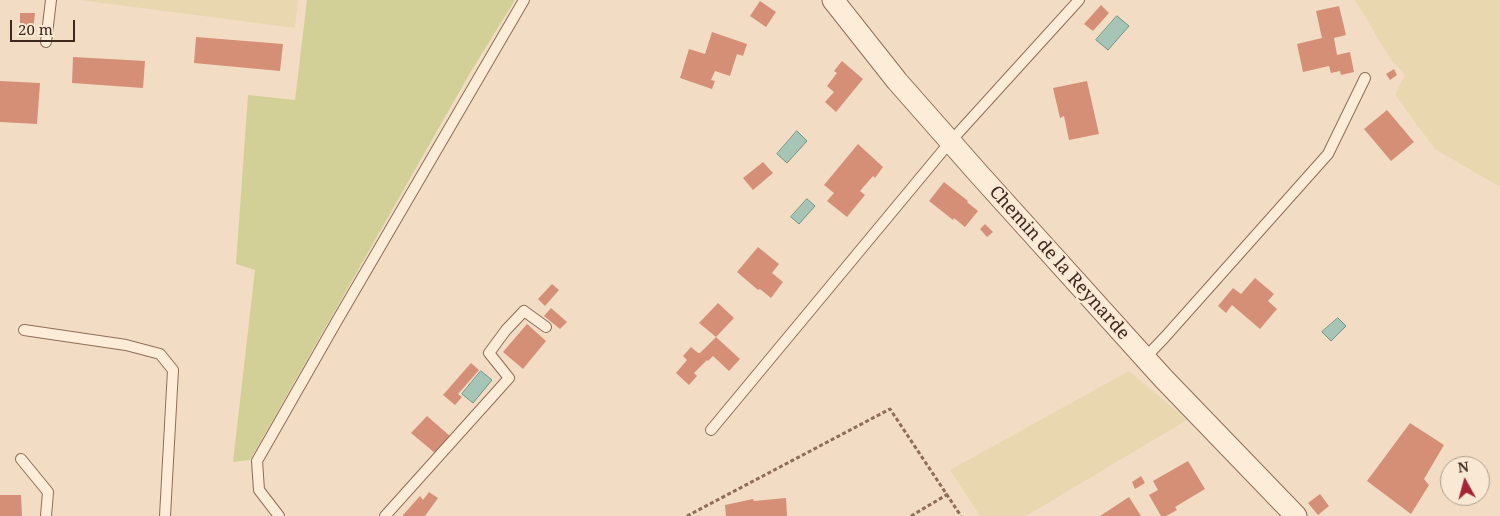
<!DOCTYPE html>
<html>
<head>
<meta charset="utf-8">
<style>
  body { margin:0 }
  #map { position:relative; width:1500px; height:516px; overflow:hidden; background:#f2ddc4; font-family:"Noto Serif",serif }
  canvas { display:block }
  .north { position:absolute; left:1440px; top:456px; width:50px; height:50px; box-sizing:border-box; background:#f9e9d4; border:1px solid #ae9c8b; border-radius:50%; rotate:353deg; font-size:14px; font-weight:700; line-height:20px; text-align:center; color:#3e281d }
  .north::after { content:''; display:block; margin:auto; width:18px; height:22px; background:#a52237; clip-path:polygon(50% 0,100% 100%,50% 72%,0 100%) }
  .scale { position:absolute; left:10px; top:20px; width:65px; height:22px; box-sizing:border-box; border:2px solid #3e281d; border-top:0; padding-left:6px; font-size:15px; line-height:18px; white-space:nowrap; color:#3e281d; -webkit-text-stroke:4px #f9e9d4; paint-order:stroke }
</style>
</head>
<body>
<div id="map">
<canvas width="1500" height="516"></canvas>
<div class="north">N</div>
<div class="scale">20 m</div>
</div>
<script>
const c = document.querySelector('canvas').getContext('2d');
c.lineJoin = 'round';
function fillPath(path, color) {
  c.fillStyle = color;
  c.fill(path, 'evenodd');
}
function trace(path, color, width, dash) {
  c.strokeStyle = color;
  c.lineWidth = width;
  c.lineCap = dash ? 'butt' : 'round';
  c.setLineDash(dash || []);
  c.stroke(path);
}
function write(font, color, halo, rows, align = 'center') {
  c.font = font + ' "Noto Serif",serif';
  c.lineWidth = 4.5;
  c.setLineDash([]);
  c.textBaseline = 'middle';
  c.strokeStyle = halo;
  c.fillStyle = color;
  for (const [text, x, y, turn = 0] of rows) {
    c.save();
    c.translate(x, y);
    c.rotate((+turn || 0) * Math.PI / 180);
    c.textAlign = isNaN(turn) ? turn : align;
    if (halo) c.strokeText(text, 0, 0);
    c.fillText(text, 0, 0);
    c.restore();
  }
}
const farmland = new Path2D(`
  M80,0H298L295,28Z
  M1355,0H1500V187L1435,149L1395,95L1405,75L1391,60Z
  M1129,371L1187,420L1026,516H980L950,470Z`);
const green = new Path2D(`
  M307,0H515L470,73L250,460L233,462L255,270L236,264L248,95L295,100Z`);
const water = new Path2D(`
  M1117,16L1129,26L1108,50L1096,40Z
  M797,131L807,141L787,163L777,154Z
  M807,199L815,206L799,224L791,217Z
  M1338,318L1346,326L1331,341L1322,332Z
  M481,371L492,380L473,403L462,394Z`);
const building = new Path2D(`
  M760,1L776,12L766,27L750,16Z
  M1101,5L1109,13L1093,31L1084,24Z
  M1339,6L1346,35L1334,38L1337,55L1350,52L1354,72L1341,75L1340,71L1331,73L1329,66L1303,72L1297,44L1322,38L1316,11Z
  M20,13H35L33,32L20,31Z
  M712,32L747,44L743,56L737,54L730,76L715,71L711,80L715,81L712,89L680,78L689,49L705,54Z
  M196,37L283,44L280,71L194,63Z
  M73,57L145,61L143,88L72,83Z
  M842,61L863,79L836,112L825,102L834,92L827,86L837,73L834,71Z
  M1394,69L1397,75L1390,80L1386,74Z
  M0,81L40,83L37,124L0,122Z
  M1087,81L1099,134L1069,140L1064,116L1060,118L1053,88Z
  M1387,110L1414,142L1391,161L1364,129Z
  M858,144L883,167L875,178L873,176L860,191L865,195L847,217L827,201L834,193L824,185Z
  M763,162L773,173L753,190L743,178Z
  M944,182L968,201L967,202L978,211L965,227L954,218L953,220L929,201Z
  M985,224L993,232L987,237L980,229Z
  M758,247L779,264L772,273L783,282L771,298L760,289L758,290L737,272Z
  M1255,278L1274,294L1268,301L1277,309L1260,329L1232,305L1226,313L1218,306L1233,288L1241,294Z
  M552,284L559,290L545,306L538,299Z
  M718,303L734,318L716,337L699,323Z
  M551,308L567,322L560,329L544,316Z
  M527,324L546,341L523,369L503,352Z
  M716,337L740,359L729,371L713,356L708,361L707,360L694,373L697,376L689,385L676,373L687,360L683,356L691,347L698,353H700Z
  M471,363L479,370L458,394L462,397L455,405L443,395Z
  M427,416L450,436L435,453L411,433Z
  M1410,423L1444,445L1424,479L1429,485L1411,514L1367,481Z
  M1188,461L1205,489L1175,507L1177,510L1166,516H1161L1149,495L1158,490L1153,481Z
  M1141,476L1145,483L1135,489L1132,482Z
  M429,492L438,498L425,516H403V515L420,496L423,500Z
  M1320,494L1329,506L1318,515L1308,503Z
  M0,495H21L22,516H0Z
  M1129,497L1141,516H1100Z
  M786,498L787,516H726L725,505L753,499L754,501Z`);
const path = new Path2D(`
  M687,516L890,409L961,516
  M911,516L948,494`);
const lane = new Path2D(`
  M46,42L51,0
  M24,330L126,345L160,354L173,370L165,516
  M1145,358L1165,337L1328,154L1365,78
  M711,430L950,142L1079,0
  M21,459L48,492L46,516
  M279,516L259,490L257,461L338,319L524,0
  M385,516L509,378L489,353L506,330L524,311L546,327`);
const street = new Path2D(`
  M833,0L897,81L978,173L1163,378L1296,516`);
const streetNames = [
  ["Chemin de la Reynarde",1059,263,48]
];
fillPath(farmland, '#e9d7b0');
fillPath(green, '#d2d096');
fillPath(water, '#a6c5b7');
trace(water, '#6c9584', 1);
fillPath(building, '#d48f76');
trace(lane, '#8f6d58', 12);
trace(street, '#8f6d58', 23);
trace(path, '#8f6d58', 3, [4, 2.5]);
trace(lane, '#fcecd8', 10);
trace(street, '#fcecd8', 21);
write('18px', '#3e281d', '#f9e9d4', streetNames);
</script>
</body>
</html>
